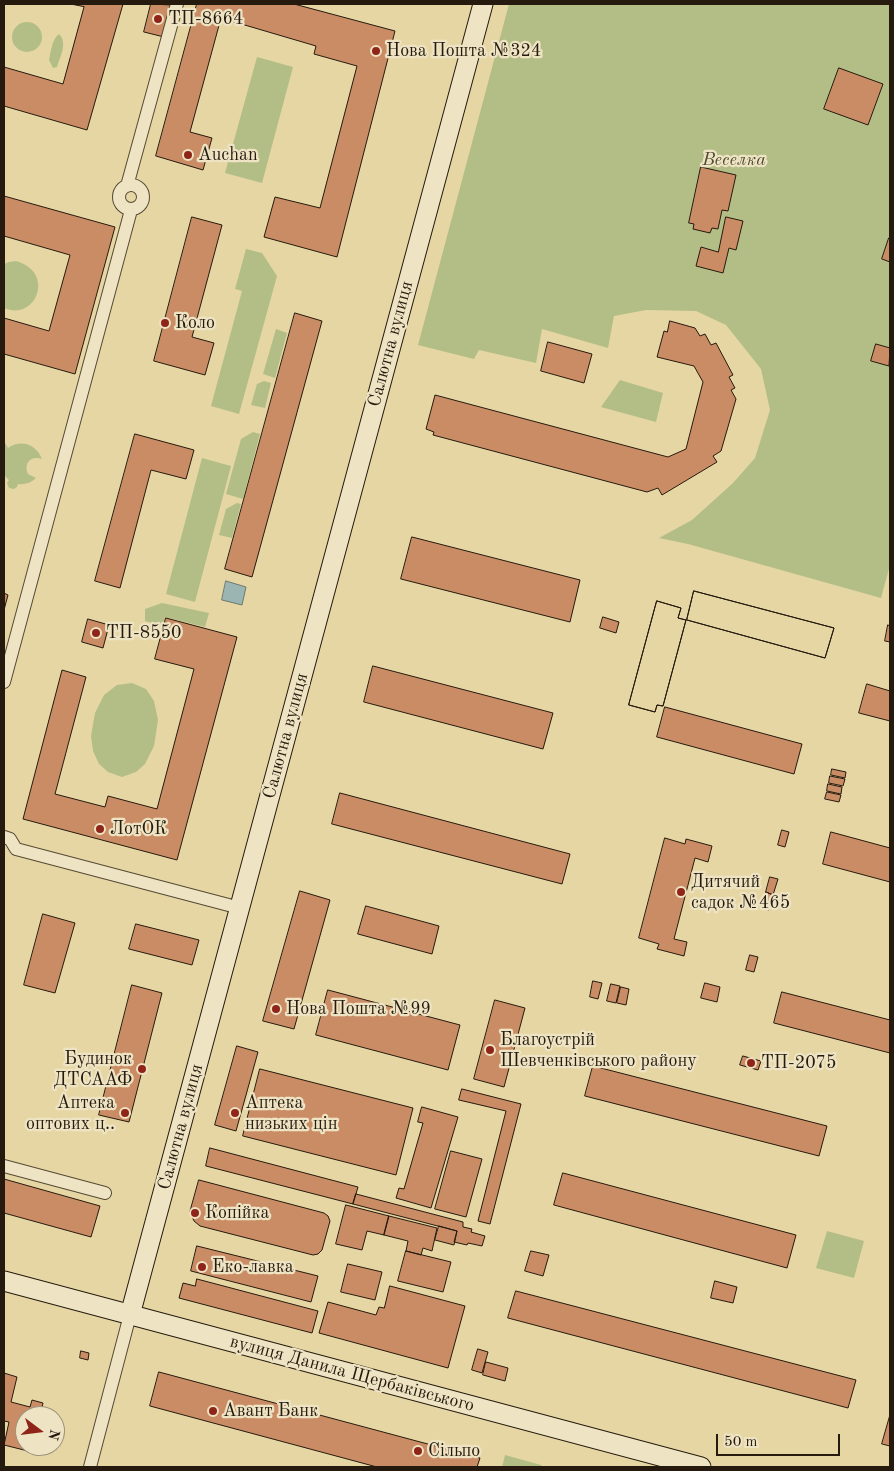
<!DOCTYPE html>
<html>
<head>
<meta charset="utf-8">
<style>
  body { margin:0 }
  #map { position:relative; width:894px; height:1471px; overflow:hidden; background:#e5d6a4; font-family:"Old Standard TT",serif }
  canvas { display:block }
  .frame { position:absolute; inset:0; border:5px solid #251a0d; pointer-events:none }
  .north { position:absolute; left:15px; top:1406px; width:50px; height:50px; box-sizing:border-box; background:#eee4c4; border:1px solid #9e937b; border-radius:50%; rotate:105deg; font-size:14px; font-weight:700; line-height:20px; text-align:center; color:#251a0d }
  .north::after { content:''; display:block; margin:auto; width:18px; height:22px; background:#8f2418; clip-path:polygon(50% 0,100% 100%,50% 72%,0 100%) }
  .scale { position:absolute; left:716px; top:1434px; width:124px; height:22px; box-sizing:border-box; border:2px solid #251a0d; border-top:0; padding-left:6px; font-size:15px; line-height:18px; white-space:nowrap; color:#251a0d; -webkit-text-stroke:4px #eee4c4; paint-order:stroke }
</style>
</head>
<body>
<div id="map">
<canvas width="894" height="1471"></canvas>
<div class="frame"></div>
<div class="north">N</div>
<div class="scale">50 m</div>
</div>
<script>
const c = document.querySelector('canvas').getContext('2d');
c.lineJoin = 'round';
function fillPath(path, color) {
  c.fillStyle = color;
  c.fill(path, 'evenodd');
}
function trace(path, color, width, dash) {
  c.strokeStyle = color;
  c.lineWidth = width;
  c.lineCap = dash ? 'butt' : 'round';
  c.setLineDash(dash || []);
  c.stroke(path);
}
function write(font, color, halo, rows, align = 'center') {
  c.font = font + ' "Old Standard TT",serif';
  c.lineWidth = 4.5;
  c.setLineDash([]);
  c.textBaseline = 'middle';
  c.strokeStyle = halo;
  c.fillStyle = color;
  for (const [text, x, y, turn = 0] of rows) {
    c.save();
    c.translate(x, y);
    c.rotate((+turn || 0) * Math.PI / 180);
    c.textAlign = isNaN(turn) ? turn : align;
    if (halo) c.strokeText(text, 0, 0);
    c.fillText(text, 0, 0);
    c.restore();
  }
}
const green = new Path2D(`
  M509,4H890V565L881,598L688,544L659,538L692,520L733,483L755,458L770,410L761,369L726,325L696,311L646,310L614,316L608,348L542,329L536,363L479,350L474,359L418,345Z
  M12 37a15 15 0 1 1 30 0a15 15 0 1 1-30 0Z
  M59,34C68,43 60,57 57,67L53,68L49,60C51,51 52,39 59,34Z
  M257,57L293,67L262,183L225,173Z
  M246,249L262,253L277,276L239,414L211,406L242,291L235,289Z
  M16,261C56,272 36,322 4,308V264L9,262Z
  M276,329L287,333L275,378L263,374Z
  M620,380L663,393L656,422L601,407Z
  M264,381L271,383L265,408L251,405L257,384Z
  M253,432L260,434L243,499L226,494L241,439Z
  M4,441L8,448C21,439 36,444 42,459C31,455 23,463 28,474L36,478C31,483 24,485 18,484L17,487L14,489L9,488L7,483L9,480L4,475Z
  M202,458L231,466L195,602L166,594Z
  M237,503L241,504L232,538L219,535L226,509Z
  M162,603L209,613L205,627L165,617L162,626L145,621V609Z
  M132,683L146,689L154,701L158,720L154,746L145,764L136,772L122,777L108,772L99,764L93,751L91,736L95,713L104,695L117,685Z
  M827,1231L864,1241L854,1278L816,1268Z
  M505,1455L541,1465L543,1467H502Z`);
const water = new Path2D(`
  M226,581L246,587L242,605L222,600Z`);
const building = new Path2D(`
  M71,4H123L87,130L4,106V67L63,84L84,7Z
  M151,4L172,5L164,37L144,32Z
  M197,4H294L395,31L337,257L264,237L275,197L320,208L357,66L314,54L316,46L221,18L190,132L212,138L203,170L156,156Z
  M839,68L883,84L868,125L824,109Z
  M701,167L736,175L728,211L722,210L718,229L712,228L710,233L693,229L694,224L689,223Z
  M4,196L115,227L75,374L4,354V318L49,331L70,255L4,236Z
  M192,217L222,225L192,337L214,343L205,375L154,361Z
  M726,217L743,221L736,250L729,248L723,273L696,266L701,247L718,252Z
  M889,238H890V262L882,259Z
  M295,313L322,321L252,577L225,569Z
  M670,321L695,328L700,336L705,334L711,345L716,343L733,375L729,377L735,388L731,390L736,399L721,451L713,456L717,462L662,495L658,488L647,492L433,435L434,432L426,429L435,395L668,457L686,449L703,382L694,366L657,357L664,331L667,332Z
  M548,342L592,354L584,383L541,371Z
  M876,344L890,348L889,366L871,361Z
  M135,434L194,450L186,479L151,470L120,588L95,581Z
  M412,537L580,580L570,622L401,579Z
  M694,591L834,628L825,658L687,620Z
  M694,591L834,628L825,658L687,620Z
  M4,593L8,595L4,610Z
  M657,601L681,608L678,618L686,620L663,706L657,705L655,712L629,705Z
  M657,601L681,608L678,618L686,620L663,706L657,705L655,712L629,705Z
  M603,617L619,622L616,633L600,628Z
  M166,618L237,637L177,860L23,819L62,670L86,677L55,794L105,807L108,796L157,809L194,669L155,659Z
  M88,619L109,625L103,648L82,642Z
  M888,625L890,626V642L885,641Z
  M373,666L553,713L543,749L364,702Z
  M867,684L890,691V721L859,713Z
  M665,707L802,744L794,774L657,737Z
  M832,769L846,772L845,778L831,775Z
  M830,776L845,779L843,786L829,783Z
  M828,784L842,787L841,794L827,791Z
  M827,792L841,795L839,802L825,799Z
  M340,793L570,854L562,884L332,824Z
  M782,830L789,832L785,847L778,845Z
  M831,832L890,848V882L823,864Z
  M665,838L685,844L686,839L712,846L708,862L695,858L674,939L687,942L684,956L657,949L659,944L639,938Z
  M770,877L778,879L773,895L766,892Z
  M300,891L330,900L294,1029L263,1021Z
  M766,892L773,895L769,910L762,908Z
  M366,906L439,926L432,954L358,934Z
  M43,914L75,923L55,993L24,985Z
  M136,924L199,940L192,965L129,949Z
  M750,955L758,957L754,972L746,970Z
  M593,981L602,983L598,999L590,997Z
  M705,983L720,987L717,1002L701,998Z
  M611,984L620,986L616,1003L607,1001Z
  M132,985L162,993L129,1122L99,1115Z
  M621,987L629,989L626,1005L617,1003Z
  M328,990L460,1025L448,1070L316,1035Z
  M782,992L890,1020V1053L774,1023Z
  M495,1000L525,1008L504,1087L474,1079Z
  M237,1046L258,1052L236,1131L215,1125Z
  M743,1056L761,1061L758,1070L740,1065Z
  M593,1066L827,1126L819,1156L585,1096Z
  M260,1069L413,1108L396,1175L243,1136Z
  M462,1089L521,1104L490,1224L478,1221L506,1111L459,1100Z
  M422,1107L458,1117L431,1208L396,1198L399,1188L404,1189L423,1123L418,1122Z
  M210,1148L358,1187L353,1204L206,1166Z
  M451,1151L482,1159L466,1217L435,1209Z
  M563,1173L796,1235L787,1268L554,1205Z
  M4,1179L100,1206L91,1237L4,1213Z
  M199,1180L324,1213L328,1216L330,1221L322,1250L318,1254L313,1255L200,1226L194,1221L190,1212Z
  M356,1194L463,1222V1227L472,1229L471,1232L485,1236L482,1246L468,1243L467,1245L454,1242L457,1231L353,1204Z
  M346,1205L389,1216L384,1235L367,1231L362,1250L336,1244Z
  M389,1216L437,1228L432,1251L423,1248L421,1255L406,1251L408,1241L384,1235Z
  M439,1226L457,1231L454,1245L435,1240Z
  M197,1246L318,1276L311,1302L191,1271Z
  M406,1251L451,1262L443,1292L398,1281Z
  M531,1251L549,1255L543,1276L525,1271Z
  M348,1264L382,1272L375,1300L341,1292Z
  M197,1279L318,1311L312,1333L179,1298L183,1283L195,1286Z
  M715,1281L737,1287L733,1303L711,1298Z
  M390,1286L465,1306L448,1368L319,1333L328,1302L376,1315L379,1307L384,1308Z
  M516,1291L856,1380L848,1408L508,1318Z
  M478,1349L488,1352L482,1373L472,1370Z
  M81,1351L89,1353L88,1360L80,1358Z
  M486,1362L508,1368L505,1381L483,1375Z
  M159,1372L480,1458L477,1467H377L150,1406Z
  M4,1373L17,1377L11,1402L30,1407L32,1400L43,1403L40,1416H25V1446H33L32,1452L4,1445L9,1422L4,1421Z
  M890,1415V1446L882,1444Z`);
const street = new Path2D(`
  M119 197a12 12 0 1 1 24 0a12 12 0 1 1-24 0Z
  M127,186L177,4
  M4,682L131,210
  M4,837L10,839L16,849L240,908
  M4,1166L105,1193
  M90,1467L130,1315`);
const secondary = new Path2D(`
  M4,1281L701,1467
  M130,1315L483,4`);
const markers = [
  [158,19,5,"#8f2418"],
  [376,51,5,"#8f2418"],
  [188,155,5,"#8f2418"],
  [165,323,5,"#8f2418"],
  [96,633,5,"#8f2418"],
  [100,829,5,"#8f2418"],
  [681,892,5,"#8f2418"],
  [276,1009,5,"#8f2418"],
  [490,1050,5,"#8f2418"],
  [751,1063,5,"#8f2418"],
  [142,1069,5,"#8f2418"],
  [125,1113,5,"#8f2418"],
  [235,1113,5,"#8f2418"],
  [195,1213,5,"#8f2418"],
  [202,1267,5,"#8f2418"],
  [213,1411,5,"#8f2418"],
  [418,1451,5,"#8f2418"]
];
const poiNames = [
  ["ТП-8664",168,19],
  ["Нова Пошта №324",386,51],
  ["Auchan",198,155],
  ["Коло",175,323],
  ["ТП-8550",106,633],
  ["ЛотОК",110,829],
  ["Дитячий",691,882],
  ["садок №465",691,903],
  ["Нова Пошта №99",286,1009],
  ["Благоустрій",500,1040],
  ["Шевченківського району",500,1061],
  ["Будинок",132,1059,"right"],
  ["ДТСААФ",132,1080,"right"],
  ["ТП-2075",761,1063],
  ["Аптека",115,1103,"right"],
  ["оптових ц..",115,1124,"right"],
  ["Аптека",245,1103],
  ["низьких цін",245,1124],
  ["Копійка",205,1213],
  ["Еко-лавка",212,1267],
  ["Авант Банк",223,1411],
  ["Сільпо",428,1451]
];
const parkNames = [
  ["Веселка",734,160]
];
const streetNames = [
  ["Салютна вулиця",391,344,-75],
  ["Салютна вулиця",286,736,-75],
  ["Салютна вулиця",181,1127,-75],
  ["вулиця Данила Щербаківського",352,1374,15]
];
fillPath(green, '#b3be87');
fillPath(water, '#9bb6b2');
trace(water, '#6c7870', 1);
fillPath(building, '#ca8c65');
trace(building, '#251a0d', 1);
trace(street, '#554933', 14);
trace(secondary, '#251a0d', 21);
trace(street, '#eee4c4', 12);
trace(secondary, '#eee4c4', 19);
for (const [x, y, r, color] of markers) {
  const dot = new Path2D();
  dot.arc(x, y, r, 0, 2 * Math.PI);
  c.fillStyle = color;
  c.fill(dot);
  trace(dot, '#eee4c4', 2);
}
write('18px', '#251a0d', '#eee4c4', poiNames, 'left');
write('italic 18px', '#504b32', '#eee4c4', parkNames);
write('18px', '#251a0d', '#eee4c4', streetNames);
</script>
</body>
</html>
